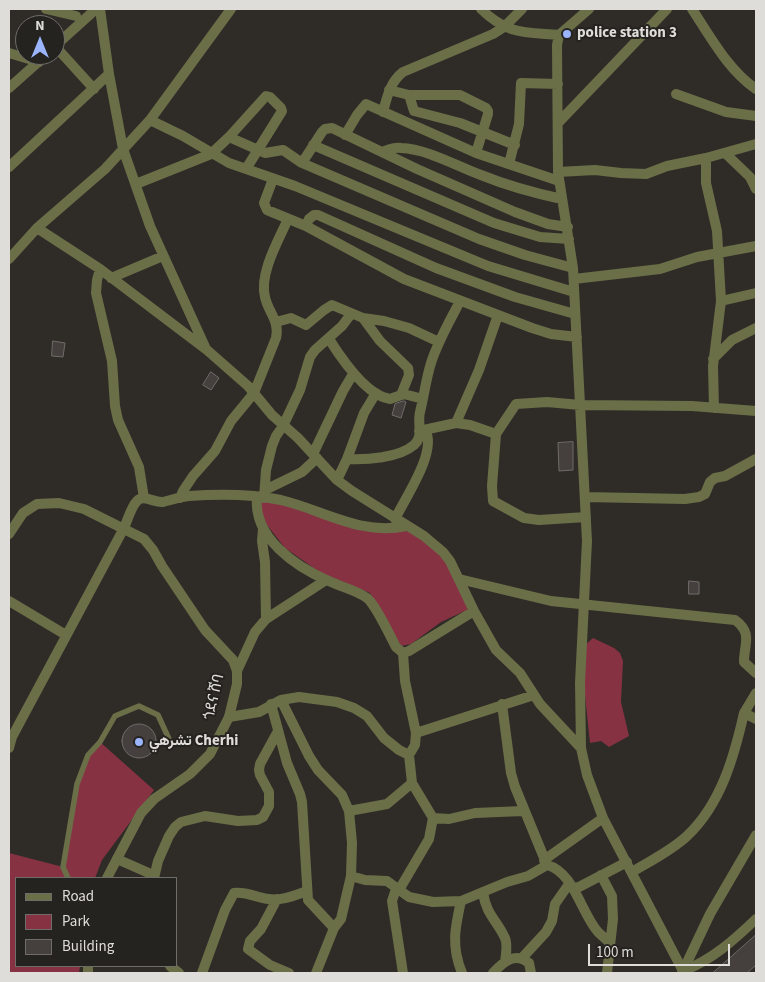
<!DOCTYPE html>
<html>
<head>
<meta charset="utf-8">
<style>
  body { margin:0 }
  #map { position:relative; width:765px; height:982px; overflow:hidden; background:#2f2c28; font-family:"Source Sans 3",sans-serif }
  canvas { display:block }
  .frame { position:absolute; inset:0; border:10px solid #dfddda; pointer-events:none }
  .legend { position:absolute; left:15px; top:877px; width:162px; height:90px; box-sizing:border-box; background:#25231f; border:1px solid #6f6d6a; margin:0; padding:6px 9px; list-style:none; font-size:15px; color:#dfddda }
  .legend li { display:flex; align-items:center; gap:10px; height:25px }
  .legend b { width:25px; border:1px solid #6f6d6a }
  .north { position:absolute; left:15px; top:15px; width:50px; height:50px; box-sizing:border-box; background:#25231f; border:1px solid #6f6d6a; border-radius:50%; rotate:0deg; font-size:14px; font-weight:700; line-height:20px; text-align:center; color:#dfddda }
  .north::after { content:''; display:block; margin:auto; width:18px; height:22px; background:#9ab5fd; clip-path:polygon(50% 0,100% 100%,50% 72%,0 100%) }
  .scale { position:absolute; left:588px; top:944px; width:142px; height:22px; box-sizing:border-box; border:2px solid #dfddda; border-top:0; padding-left:6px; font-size:15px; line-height:18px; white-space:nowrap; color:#dfddda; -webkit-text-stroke:4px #25231f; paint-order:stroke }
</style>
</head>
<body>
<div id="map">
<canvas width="765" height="982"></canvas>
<div class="frame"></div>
<ul class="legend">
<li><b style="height:6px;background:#6a6f48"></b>Road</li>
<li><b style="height:14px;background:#873242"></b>Park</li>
<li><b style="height:14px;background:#45403e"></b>Building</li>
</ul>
<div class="north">N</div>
<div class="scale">100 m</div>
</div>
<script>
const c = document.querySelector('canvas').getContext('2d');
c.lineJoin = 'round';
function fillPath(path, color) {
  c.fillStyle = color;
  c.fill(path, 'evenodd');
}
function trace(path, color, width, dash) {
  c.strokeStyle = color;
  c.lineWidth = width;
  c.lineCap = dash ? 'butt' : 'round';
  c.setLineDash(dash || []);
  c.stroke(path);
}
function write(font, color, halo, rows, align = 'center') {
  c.font = font + ' "Source Sans 3",Vazirmatn,"Noto Sans Ethiopic",sans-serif';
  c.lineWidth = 4;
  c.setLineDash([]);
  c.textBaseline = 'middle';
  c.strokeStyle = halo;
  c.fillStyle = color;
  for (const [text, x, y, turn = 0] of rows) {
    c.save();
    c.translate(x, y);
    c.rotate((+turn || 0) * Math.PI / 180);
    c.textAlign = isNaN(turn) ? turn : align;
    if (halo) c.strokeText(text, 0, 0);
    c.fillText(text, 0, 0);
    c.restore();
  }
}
const green = new Path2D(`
  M261,498L352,523L418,533L446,556L469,609L441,622L411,644L401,646L370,593L321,573L285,548L267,525L260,511Z
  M593,638L614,648L620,653L623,661L621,702L629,736L609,747L601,741L590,743L584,686L585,645Z
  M100,742L154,790L102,860L95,878H16V966H80L79,973H9V853L63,867L77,784L88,755Z`);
const building = new Path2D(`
  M53,341L65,343L63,357L52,356Z
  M211,372L219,378L211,390L203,385Z
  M404,401L406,402L401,418L392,415L395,404Z
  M573,442V470L559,471L558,443Z
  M689,581L699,582V594H689Z
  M122 741a17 17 0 1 1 34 0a17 17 0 1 1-34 0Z
  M756,935V965L747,973H713Z`);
const service = new Path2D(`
  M68,878L63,867L77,784L88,755L100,742L115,716L139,706L158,715L169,739`);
const minor = new Path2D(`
  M46,9L76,16
  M100,9L109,74L123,149L150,226L206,349
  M481,9C508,35 524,32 559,35
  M589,9L559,35L557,45L558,172L573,268L587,541L580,683L581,748L587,775L603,818L683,971C712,960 734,940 756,919
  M692,9C710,36 728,70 756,89
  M55,46L94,89
  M9,53L39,62
  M389,90L409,95L414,111L460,123L515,145
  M676,94L726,112L756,116
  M409,95H460L486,108L488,111V114L476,153
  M383,112C387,97 390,82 403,72L493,34L504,27L522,9
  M150,120L183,136L229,163L295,186L488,266L574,292
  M559,122L667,9
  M345,135L357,115L366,104L476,153L559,181
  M229,137L266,96L270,97L281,108L282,111L246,169
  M313,145L494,223L540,237L569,239
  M382,152C388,150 394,147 401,148C428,149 456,166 481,175C508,186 534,193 562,199
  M725,153L750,177L756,189
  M706,158V183L717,231L721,301L713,366L714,408
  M302,163L322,132L325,129L332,128L417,169L515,212L548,224L568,227
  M509,164L519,124L521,83L558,84
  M9,167L109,74
  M558,172L595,170L621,173L646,174L667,166L706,158L756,144
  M273,179L264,203L267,210L306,226L404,279L532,328L551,334L577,337
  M136,184L211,154L229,137L265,153L283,150L302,163L479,239L525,255L573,268
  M306,226L309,219L314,215H318L436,268L515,297L575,314
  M37,228L100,269L207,350L248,386L272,415L298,438L337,480L352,491L424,536L443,552L450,561L474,611L496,650L520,673L540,704L581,748
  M9,259L37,228L105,169L150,120L231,9
  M100,269L97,280L96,293L112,361L115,406L118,420L139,467L144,498
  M111,278L163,256
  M574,279L660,269L697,257L756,246
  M721,301L756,293
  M363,318L380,341L408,368L409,375L401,395
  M276,322L291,318L306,325L324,310L332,305L363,318L384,321L409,328L439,342
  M329,339C341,358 367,396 390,399L404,394L423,399
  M713,359L732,340L756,328
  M456,423L479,370L498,315
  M419,431L456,423L470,425L496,434
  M313,454L343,391L353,374
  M347,459C366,460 399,458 414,445C424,437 417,423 420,412C424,396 426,379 431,363C438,341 450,321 460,301
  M337,480L347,459L364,413L376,393
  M265,490L302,472L317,458
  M257,497C253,538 296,567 329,581C341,587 356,590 367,598C376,605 390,636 396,647L403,653L409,651L474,611
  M585,497L685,499L699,497L705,494L710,482L715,478L725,476L756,459
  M180,498L183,491L193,476L215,451L231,421L254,393L276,338C280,321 268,312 265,297C259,274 278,241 288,219
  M264,498L266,470L272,446L276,436L283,426L300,390L310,357L315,350L342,326L351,314
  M586,517L539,520L524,518L493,501L492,486L496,434L516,404L547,402L580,405L692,406L756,411
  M395,519C405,498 438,451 425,430
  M263,529L262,541L265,562L266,619
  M459,579L551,601L735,620C753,633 744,644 744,662L756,673
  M9,601L66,635
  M403,653L405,681L416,733L415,745L409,755L412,783L433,818L429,839L399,890L395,892L392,901L403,973
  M237,671L255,632L266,619L326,580
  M756,693L744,713L756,719
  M281,700L309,756L318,770L342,795L349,811L352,843L351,876L341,919L334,928L316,973
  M271,704L287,763L300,794L302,802L308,900L334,928
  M502,704L511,773L515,787L547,865
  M229,717L259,712L281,700L299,697L337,702L354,708L367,716L384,738L399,750L409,755
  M416,733L534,695
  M9,748L12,737L124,528C128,519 131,507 137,501C144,494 154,503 163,502C171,500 180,497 189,496C218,494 252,494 281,500C323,510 361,536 406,526
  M349,811L387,804L412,783
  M433,818L449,819L475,813L523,811
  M117,859L151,874L154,876
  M544,860L603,818
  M632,872C650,861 671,851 687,836C721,804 734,757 744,713
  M601,875L612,896L613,919L607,973
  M351,876L365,880L387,881L409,897L433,902L461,901L507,882L528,876L547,865C574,872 581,913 598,932C602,936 606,939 610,943
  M154,878L158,861L169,836L175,827L181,822L205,816L238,821L257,820L263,817L269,806V792L260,775L259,770L260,764L277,733
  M573,888L579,887L627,862
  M483,892C486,915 497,920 505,938C508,945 506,954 505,962
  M277,899L261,929L250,941L248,949L270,965L289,973
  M461,901C455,928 451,946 462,973
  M522,958L546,932L552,921L555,904L569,884
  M170,966L179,973
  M202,973L225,910L234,893C246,891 257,898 269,899C282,901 295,895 307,891
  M493,973C504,961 515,952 529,963L531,973`);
const tertiary = new Path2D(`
  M55,46L96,9
  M9,88L46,55
  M9,534L23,513L37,504L59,503L84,509L144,539L153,550L162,566L205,630L233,660L237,671V684L229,717L210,754L190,774L154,799L141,813L107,878
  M88,973V966
  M682,973L710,914L756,835`);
const markers = [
  [567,34,5,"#9ab5fd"],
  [139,742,5,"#9ab5fd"]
];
const poiNames = [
  ["police station 3",577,34],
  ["تشرهي Cherhi",149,742]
];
const streetNames = [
  ["ጎደና ሸባ",215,697,-77]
];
fillPath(green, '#873242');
fillPath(building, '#45403e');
trace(building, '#716b69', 1);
trace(service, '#6a6f48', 5.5);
trace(minor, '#6a6f48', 10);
trace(tertiary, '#6a6f48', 10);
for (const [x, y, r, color] of markers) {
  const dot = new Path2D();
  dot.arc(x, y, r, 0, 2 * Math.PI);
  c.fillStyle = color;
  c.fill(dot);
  trace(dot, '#25231f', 2);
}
write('bold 15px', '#dfddda', '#25231f', poiNames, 'left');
write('15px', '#dfddda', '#25231f', streetNames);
</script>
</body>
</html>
